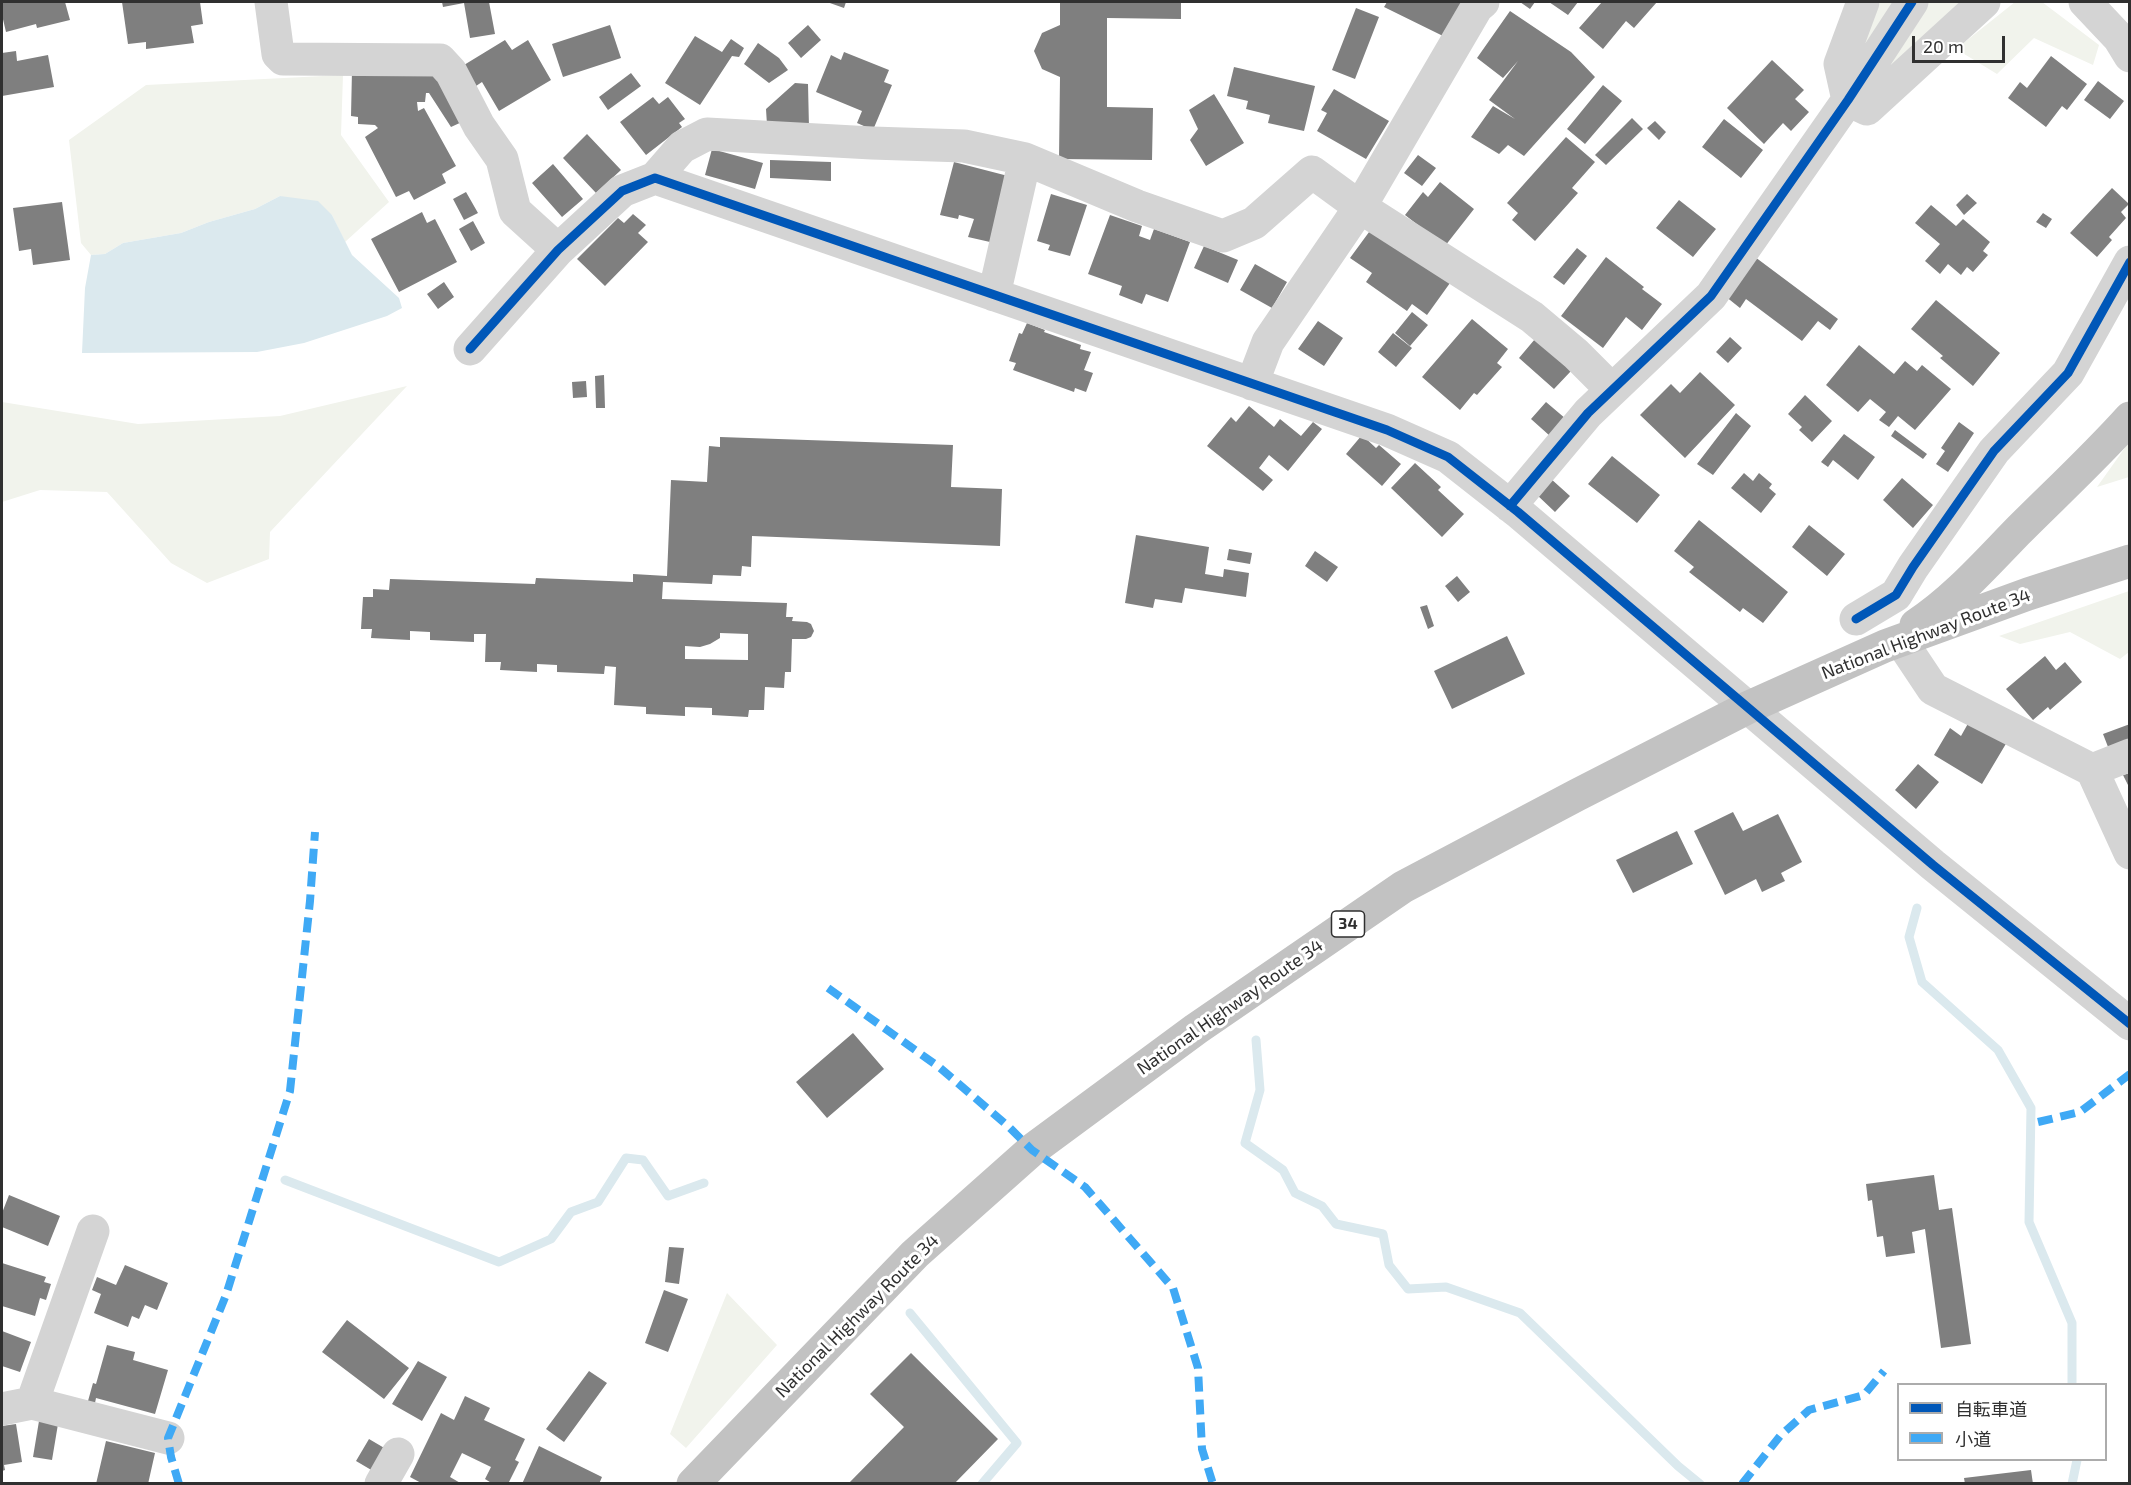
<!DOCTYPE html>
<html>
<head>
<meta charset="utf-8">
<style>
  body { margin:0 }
  #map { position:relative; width:2131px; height:1485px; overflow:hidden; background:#fff; font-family:"Exo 2","Noto Sans JP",sans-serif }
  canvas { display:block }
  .frame { position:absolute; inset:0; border:3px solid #303030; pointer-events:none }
  .legend { position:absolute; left:1897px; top:1383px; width:210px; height:78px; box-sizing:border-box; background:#fff; border:2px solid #acacac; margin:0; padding:8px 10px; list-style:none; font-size:18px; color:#303030 }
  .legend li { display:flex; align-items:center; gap:12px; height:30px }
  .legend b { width:30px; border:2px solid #acacac }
  .scale { position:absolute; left:1912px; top:36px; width:93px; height:27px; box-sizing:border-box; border:3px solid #303030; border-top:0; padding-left:8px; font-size:18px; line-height:21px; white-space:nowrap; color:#303030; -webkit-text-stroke:4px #fff; paint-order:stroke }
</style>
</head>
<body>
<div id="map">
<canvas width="2131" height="1485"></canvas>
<div class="frame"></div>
<ul class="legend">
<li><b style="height:8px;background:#0057b8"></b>自転車道</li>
<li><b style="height:8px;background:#3fa9f5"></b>小道</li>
</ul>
<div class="scale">20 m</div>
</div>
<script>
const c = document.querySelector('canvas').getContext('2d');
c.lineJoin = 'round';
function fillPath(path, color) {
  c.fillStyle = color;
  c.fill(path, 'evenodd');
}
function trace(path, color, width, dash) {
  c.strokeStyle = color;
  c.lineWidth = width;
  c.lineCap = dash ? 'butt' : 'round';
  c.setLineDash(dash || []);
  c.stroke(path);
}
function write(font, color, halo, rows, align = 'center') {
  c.font = font + ' "Exo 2",sans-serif';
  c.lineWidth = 6;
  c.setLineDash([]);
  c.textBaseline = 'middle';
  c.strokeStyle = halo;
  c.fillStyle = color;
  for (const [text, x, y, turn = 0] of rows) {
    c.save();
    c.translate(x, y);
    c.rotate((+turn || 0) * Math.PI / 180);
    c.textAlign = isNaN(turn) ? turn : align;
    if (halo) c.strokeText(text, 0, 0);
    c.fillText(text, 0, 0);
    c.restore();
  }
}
const green = new Path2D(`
  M1880,2H1967L1874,85L1854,61Z
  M2015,2H2042L2099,45L2093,65L2034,38L1997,74L1956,49Z
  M343,75L341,135L389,202L345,242L332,215L280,196L255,209L209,222L181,233L123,243L105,254L91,255L81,243L69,140L146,85Z
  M407,386L270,532L269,559L207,583L171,563L107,492L40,490L2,502V402L138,424L280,416Z
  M2129,442V477L2097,487Z
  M2129,591V652L2120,659L2070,632L2020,644L1999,636Z
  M727,1293L777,1345L686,1448L670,1434Z`);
const water = new Path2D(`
  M280,196L318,201L332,215L352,255L399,298L402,308L387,316L304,343L257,352L82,353L85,288L91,255L105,254L123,243L181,233L209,222L255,209Z`);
const stream = new Path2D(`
  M1917,908L1909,937L1922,982L1998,1050L2031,1108L2029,1222L2072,1323V1384
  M1256,1040L1260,1090L1245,1143L1283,1170L1295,1193L1322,1206L1336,1224L1383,1234L1389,1265L1408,1289L1446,1287L1520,1313L1678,1466L1700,1484
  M285,1180L499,1262L551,1239L571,1212L598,1202L626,1158L643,1160L668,1196L704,1183
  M910,1313L1017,1443L982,1484
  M2072,1484L2077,1460`);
const building = new Path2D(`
  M2,2H65L70,20L37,28L36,24L6,32L2,15Z
  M122,2H200L203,24L191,26L194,43L146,49V42L128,44Z
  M442,2H489L495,34L470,38L464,3L443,7Z
  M827,2H846L844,8Z
  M1060,2H1181V19L1107,18V107L1153,108L1152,160L1059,159L1060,77L1042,69L1034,51L1042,33L1060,25Z
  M1387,2H1462L1443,36L1384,7Z
  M1520,2H1535L1530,9Z
  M1549,2H1578L1568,15Z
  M1602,2H1657L1634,28L1626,21L1603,49L1579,28Z
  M1356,8L1379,17L1355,79L1332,70Z
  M1510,11L1571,52L1595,77L1524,156L1508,145L1499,154L1471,137L1493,106L1515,119L1489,100L1518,61L1503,78L1477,58Z
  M610,25L621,58L563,77L552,44Z
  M808,25L821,40L801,58L788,43Z
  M695,36L722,52L731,39L744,48L739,57L732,56L700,105L665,83Z
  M505,40L512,50L528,40L551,80L499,111L482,82L476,86L464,65Z
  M758,43L779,58L788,70L769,83L744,64Z
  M16,51L17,61L48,55L54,87L2,96V53Z
  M844,52L889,70L884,82L892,85L873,130L857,123L862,111L816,92L831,55L841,60Z
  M2051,56L2087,84L2067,110L2062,106L2046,127L2008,98L2020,82L2027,88Z
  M1772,60L1804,90L1795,99L1809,112L1791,131L1783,123L1764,144L1727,108Z
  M1234,67L1315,86L1304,131L1268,123L1270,115L1246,109L1248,101L1227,96Z
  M352,70H431L464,121L451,127L429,93H426L425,102H417L418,111L424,108L456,166L442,174L446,183L414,200L409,191L396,197L365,137L378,128L375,125L358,124V117L351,116Z
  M631,73L641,86L608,110L599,97Z
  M2098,81L2124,101L2110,119L2084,100Z
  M795,83L808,84L809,128L767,125L766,109Z
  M1603,85L1622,101L1585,144L1567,129Z
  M1334,89L1389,121L1366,159L1317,131L1327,113L1321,110Z
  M1214,94L1244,143L1206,166L1190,140L1198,129L1189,110Z
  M653,97L659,104L668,97L685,119L679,123L682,127L646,155L620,122Z
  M1632,118L1643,129L1606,165L1595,155Z
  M1724,119L1763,150L1741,178L1702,147Z
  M1655,121L1666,132L1659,140L1647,128Z
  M587,134L621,170L596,193L563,158Z
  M1566,137L1595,162L1572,188L1578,193L1535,241L1512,220L1518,213L1507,203Z
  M712,149L763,163L755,189L705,175Z
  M1418,155L1436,168L1422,186L1404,173Z
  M770,160L831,162V181L770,178Z
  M954,162L1008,176L990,242L968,237L974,219L959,215L958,219L940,215Z
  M553,164L583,199L562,217L532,183Z
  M1440,182L1474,209L1445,246L1405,215L1423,192L1428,197Z
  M2112,188L2129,204L2121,212L2126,218L2109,237L2112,240L2097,257L2070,233Z
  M466,192L478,213L464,220L453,199Z
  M1051,194L1087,205L1070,256L1048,250L1050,245L1037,241Z
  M1967,194L1977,203L1964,215L1956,205Z
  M1679,200L1716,229L1693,257L1656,228Z
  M62,202L70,260L33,265L31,249L19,251L13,208Z
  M1931,205L1956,226L1963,219L1990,242L1983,251L1988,255L1973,272L1967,267L1961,275L1948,264L1940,274L1925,261L1940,244L1915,223Z
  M422,212L427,223L435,219L457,262L399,292L371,239Z
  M2043,213L2052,219L2046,228L2036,222Z
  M633,214L646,225L638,233L648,242L605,286L577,259L618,218L624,223Z
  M1110,215L1142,226L1139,236L1150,240L1154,229L1190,242L1168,302L1146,294L1142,304L1119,295L1122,286L1088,274Z
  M473,221L485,243L471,251L459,229Z
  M1372,228L1450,283L1427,315L1412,304L1407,311L1366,282L1372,273L1350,258Z
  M1204,246L1238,260L1228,283L1194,268Z
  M1577,248L1587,256L1564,285L1553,277Z
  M1606,257L1644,287L1642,289L1662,304L1642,330L1626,317L1603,348L1561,316Z
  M1755,257L1838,319L1830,330L1818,321L1802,341L1746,299L1740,308L1725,296Z
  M1255,264L1287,282L1272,308L1240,290Z
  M444,282L454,297L438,309L427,294Z
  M1936,300L2000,353L1973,386L1940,358L1943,356L1911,329Z
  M1412,312L1428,325L1410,346L1395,333Z
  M1472,319L1508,349L1497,363L1502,367L1477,395L1474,393L1460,410L1422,377Z
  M1318,321L1343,338L1324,366L1298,349Z
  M1027,323L1045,330L1044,332L1081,345L1080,349L1091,352L1084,370L1093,373L1086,392L1075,388L1074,392L1013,370L1016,363L1009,361L1019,333L1022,334Z
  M1393,333L1412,348L1396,367L1378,352Z
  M1730,337L1742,348L1728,363L1716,352Z
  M1535,339L1571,371L1554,389L1519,358Z
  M1859,345L1894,374L1905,361L1917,371L1922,365L1951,389L1915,430L1898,416L1889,427L1879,420L1886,412L1870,399L1858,412L1826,385Z
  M1700,372L1735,405L1685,458L1640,415L1671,384L1680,393Z
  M604,375L605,408H596L595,376Z
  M586,381L587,397L573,398L572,382Z
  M1805,395L1832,421L1812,442L1799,430L1802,427L1788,414Z
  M1546,402L1566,419L1550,436L1531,419Z
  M1249,406L1274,427L1280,419L1301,436L1313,422L1322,429L1288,471L1269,455L1259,468L1273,480L1263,491L1207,446L1231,417L1236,422Z
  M1736,413L1751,426L1713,475L1697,464Z
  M1959,422L1974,433L1948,472L1936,464L1945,451L1941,448Z
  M1895,430L1927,454L1923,459L1891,436Z
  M1844,434L1875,457L1858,480L1833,460L1828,467L1821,462Z
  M1362,435L1376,448L1379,445L1401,464L1382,486L1346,454Z
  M720,437L953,445L951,487L1002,489L1000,546L752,536L751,567L742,566L741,576L713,575L712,584L663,582L662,599L787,603L786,617H793L792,621L807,622L811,624L814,631L811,637L806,639H792L791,672H785L784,688L765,687L764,710H749L748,717L712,715V708L685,707V716L646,714V707L614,705L616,667L605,666L604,674L557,672V665L537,664V672L500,670L501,662H485L486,634H474V642L430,640V632L410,631V640L371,638L372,629H361L363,597H373V589L389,590L390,579L535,584L536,578L633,582V574L667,576L671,480L707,482L709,446L720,447ZM720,633L748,634V660L685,659V646L700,647L710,644L720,638Z
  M1612,456L1660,495L1637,523L1588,484Z
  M1415,463L1441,487L1438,490L1464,514L1442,537L1391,488Z
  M1744,473L1753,481L1759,473L1772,484L1769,488L1776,494L1761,513L1731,488Z
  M1550,478L1570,496L1555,512L1536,494Z
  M1902,478L1933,505L1913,528L1883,500Z
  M1699,520L1788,592L1763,623L1743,608L1740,612L1689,572L1694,567L1674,551Z
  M1809,525L1845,554L1827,576L1792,547Z
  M1136,535L1209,547L1205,574L1223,577L1224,569L1249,573L1246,597L1185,588L1182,603L1155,599L1153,608L1125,603Z
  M1229,549L1252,553L1250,564L1227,560Z
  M1315,551L1338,567L1327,582L1305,566Z
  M1457,576L1470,592L1458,602L1445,586Z
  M1427,605L1434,626L1428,629L1420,607Z
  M1507,636L1525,674L1452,709L1434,671Z
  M2045,656L2056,670L2065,662L2082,682L2050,710L2048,707L2033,720L2006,689Z
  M1970,720L2007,742L1982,784L1934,755L1950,728L1961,736Z
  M2130,724V744L2110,752L2103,734Z
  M1918,764L1939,782L1916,809L1895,790Z
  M2130,773V789L2123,775Z
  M1733,812L1743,831L1778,814L1802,862L1781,873L1785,881L1762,892L1756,879L1725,895L1694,831Z
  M1677,831L1693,864L1633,893L1616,860Z
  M853,1033L884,1069L827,1118L796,1082Z
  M1934,1175L1939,1210L1952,1208L1971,1344L1941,1348L1925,1229L1912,1232L1915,1253L1886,1257L1883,1236L1877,1237L1872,1200L1868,1201L1866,1184Z
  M9,1195L60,1216L48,1246L2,1227V1213Z
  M669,1247L684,1248L679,1284L665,1282Z
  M2,1263L46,1277L44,1282L51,1284L46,1300L40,1298L35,1316L2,1306Z
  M125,1265L168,1283L157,1310L145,1305L139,1319L132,1316L128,1327L94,1313L101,1294L92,1290L97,1277L116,1285Z
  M664,1290L688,1299L668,1352L645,1343Z
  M347,1320L409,1368L384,1399L322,1352Z
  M2,1331L31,1342L20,1372L2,1366Z
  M107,1345L135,1352L133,1360L168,1370L155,1414L96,1398L95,1403L88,1401L93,1383L96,1384Z
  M911,1353L998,1439L954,1484H848L904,1427L870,1394Z
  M418,1361L447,1377L422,1421L392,1404Z
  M589,1371L607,1383L564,1442L546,1429Z
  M465,1396L490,1408L484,1420L525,1439L515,1460L519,1462L508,1484H493L485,1479L491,1467L462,1453L450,1477L462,1484H423L410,1477L441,1413L454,1420Z
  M39,1421L58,1424L52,1460L33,1457Z
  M16,1424L22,1462L4,1465L5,1470L2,1471V1426Z
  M369,1439L386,1449L373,1471L356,1461Z
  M106,1441L155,1453L148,1484H96Z
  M539,1446L602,1477L599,1484H522Z
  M2031,1470L2033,1484H1965L1964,1478Z`);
const minor = new Path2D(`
  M271,2L278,54L283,59L440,60L451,72L479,126L502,159L515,211L558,250
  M1863,2L1840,64L1848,100L1867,109L1984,2
  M2085,2L2119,38L2130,56
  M655,178L682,147L707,134L872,143L964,146L1025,159L1137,206L1223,236L1254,223L1312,172L1360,207L1532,317L1576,354L1612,390
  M994,295L1025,159
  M470,349L558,250L622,191L655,178L1387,430L1448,457L1518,512L1933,865L2130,1024
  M1252,384L1268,342L1360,207L1477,7L1483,2
  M1510,506L1588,413L1711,296L1848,100L1912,2
  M1856,619L1896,595L1913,567L1994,451L2068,373L2130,262
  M1901,641L1933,689L2092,770L2130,853
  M2092,770L2130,755
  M32,1403L168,1438
  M2,1409L32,1403L93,1231
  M381,1484L398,1454`);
const highway = new Path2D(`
  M1916,625C1954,600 1985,565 2017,532C2055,494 2094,458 2130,418
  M693,1484L915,1254L1032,1150L1196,1029L1403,887L1577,795L1749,707L1885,646L2028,594L2130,561`);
const quiet = new Path2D(`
  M828,988L939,1067L1009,1127L1032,1150L1085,1187L1173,1288L1198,1368L1202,1449L1213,1484
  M2038,1122L2080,1112L2130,1074
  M179,1484L171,1457L168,1438L226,1295L290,1091L310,901L315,832
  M1742,1484L1780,1436L1809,1410L1864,1395L1884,1371`);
const cycleway = new Path2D(`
  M470,349L558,250L622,191L655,178L1387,430L1448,457L1518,512L1933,865L2130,1024
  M1510,506L1588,413L1711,296L1848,100L1912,2
  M1856,619L1896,595L1913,567L1994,451L2068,373L2130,262`);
const shields = [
  [1348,924,33]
];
const shieldNames = [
  ["34",1348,924]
];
const streetNames = [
  ["National Highway Route 34",1926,634,-21],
  ["National Highway Route 34",1230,1007,-35],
  ["National Highway Route 34",857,1316,-45]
];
fillPath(green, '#f1f3ec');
fillPath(water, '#dbe9ee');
trace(stream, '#dbe9ee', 9);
fillPath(building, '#7f7f7f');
trace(minor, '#d4d4d4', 33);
trace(highway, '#c2c2c2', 33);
trace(quiet, '#3fa9f5', 8, [15, 8]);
trace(cycleway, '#0057b8', 9);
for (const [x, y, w] of shields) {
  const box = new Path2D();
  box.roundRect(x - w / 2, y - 13, w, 26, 4.5);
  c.fillStyle = '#fff';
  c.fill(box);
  trace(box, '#303030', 1.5);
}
write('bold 16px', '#303030', null, shieldNames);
write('18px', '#303030', '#fff', streetNames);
</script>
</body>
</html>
